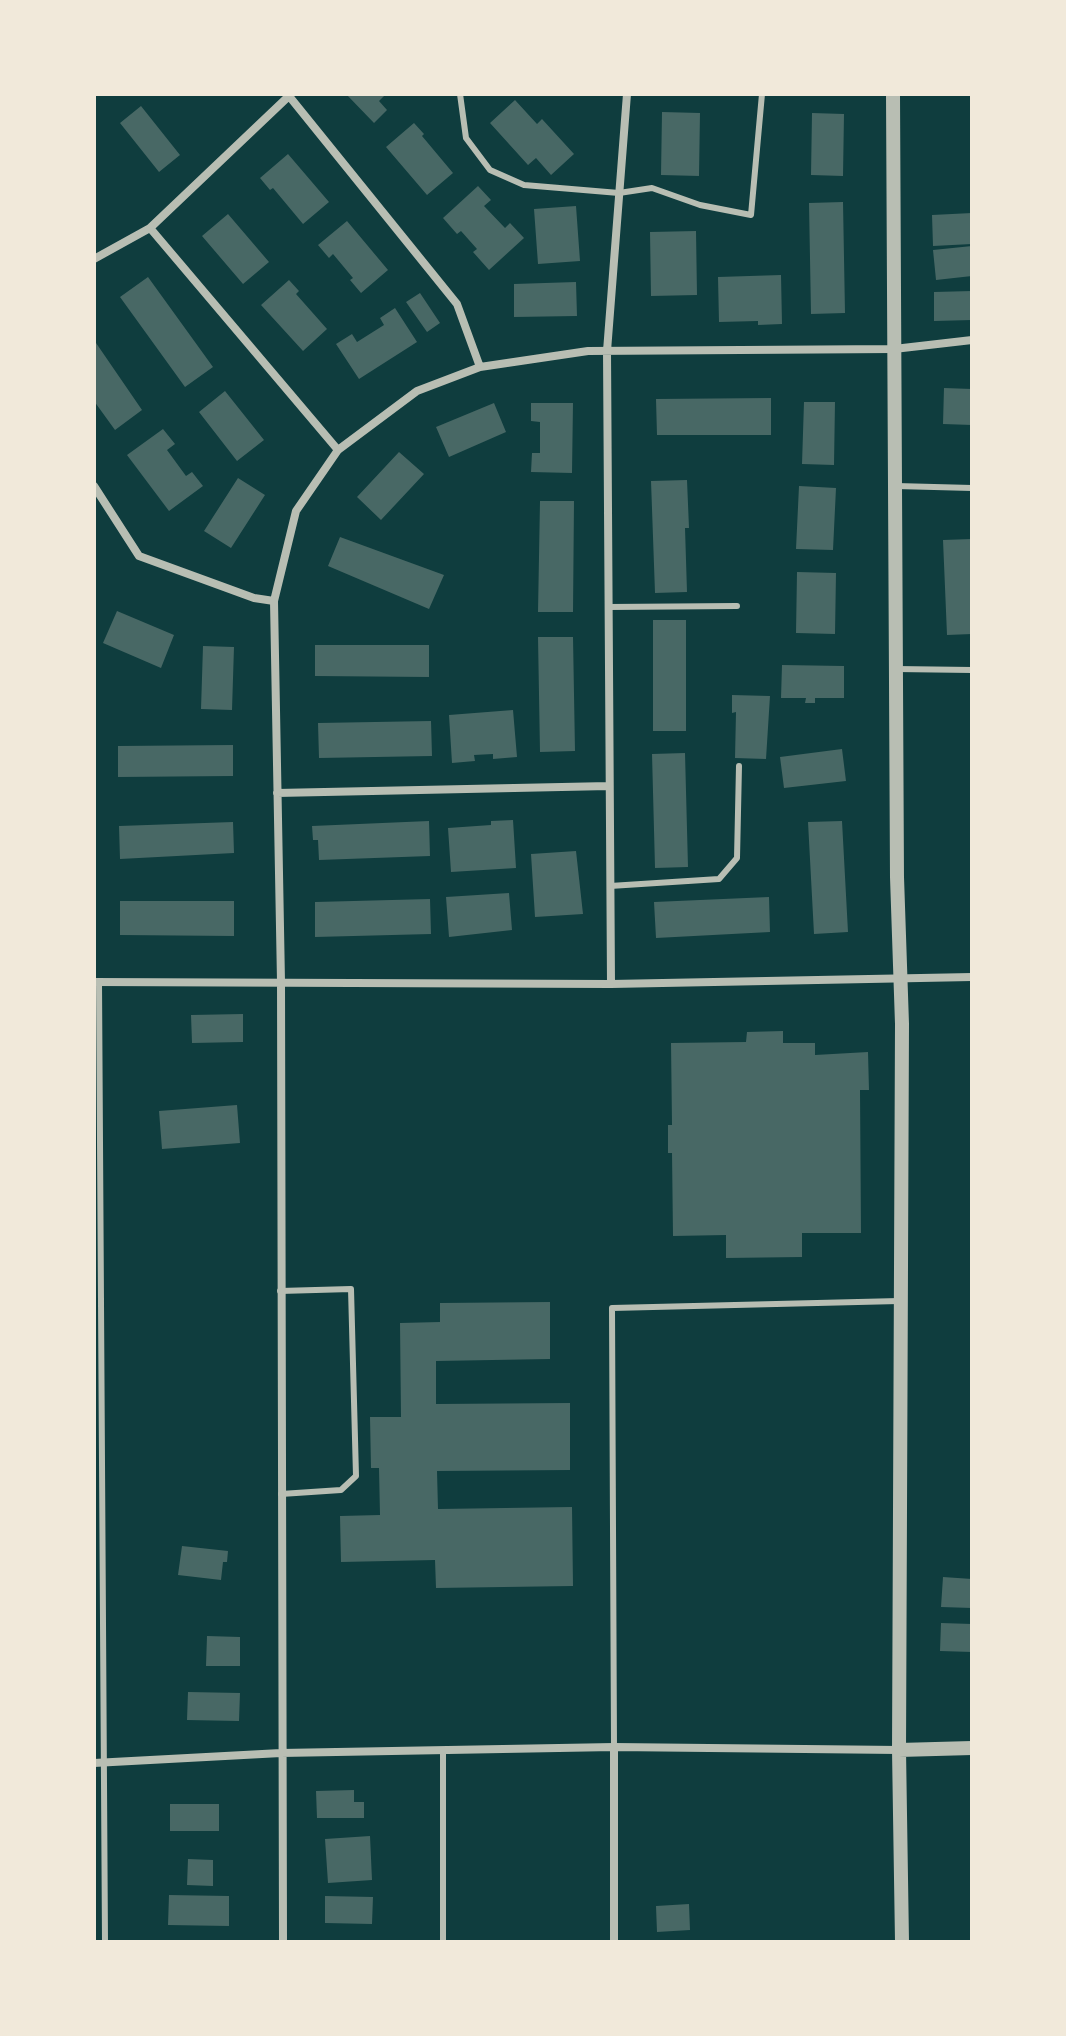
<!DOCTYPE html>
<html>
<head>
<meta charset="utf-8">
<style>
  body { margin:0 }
  #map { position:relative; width:1066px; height:2036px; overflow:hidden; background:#0f3d3e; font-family:"Alegreya Sans",sans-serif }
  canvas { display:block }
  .frame { position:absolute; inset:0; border:96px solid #f1e9da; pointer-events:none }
</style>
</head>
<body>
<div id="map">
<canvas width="1066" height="2036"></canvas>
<div class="frame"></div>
</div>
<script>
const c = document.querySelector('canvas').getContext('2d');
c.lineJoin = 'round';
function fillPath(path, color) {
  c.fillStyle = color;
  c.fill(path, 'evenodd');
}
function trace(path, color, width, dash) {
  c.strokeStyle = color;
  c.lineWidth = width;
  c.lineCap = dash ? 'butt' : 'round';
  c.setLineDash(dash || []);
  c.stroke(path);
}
const building = new Path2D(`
  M346,94H386L379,101L387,110L374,123Z
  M515,100L537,124L542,119L574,154L551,175L536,158L528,165L490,123Z
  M141,106L180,155L159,172L120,123Z
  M662,112L700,113L699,176L661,175Z
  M812,113L844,114L843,176L811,175Z
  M414,123L424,134L422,136L453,173L427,195L386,147Z
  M288,154L329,202L303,224L273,188L270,190L260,178Z
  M478,186L491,200L484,206L505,228L510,223L524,238L489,270L473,252L477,249L461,231L457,234L443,218Z
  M843,202L845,313L811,314L809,203Z
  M576,206L580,261L538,264L534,209Z
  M972,213V244L933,246L932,215Z
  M228,214L269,262L243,284L202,236Z
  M347,221L388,270L361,293L350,280L353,278L333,254L329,258L318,245Z
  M696,231L697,295L651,296L650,232Z
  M972,246V276L936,280L933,250Z
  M781,275L782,324L758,325V321L719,322L718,277Z
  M148,277L213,367L185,387L120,297Z
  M289,280L299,291L296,294L327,329L303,351L261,305Z
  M576,282L577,316L514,317V284Z
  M972,291V320L934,321V292Z
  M420,293L440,323L427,332L406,302Z
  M395,308L417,342L359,379L336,344L352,334L357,342L384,325L380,318Z
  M94,340L142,410L115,430L94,401Z
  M944,388L972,389V425L943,424Z
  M225,391L264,440L237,461L199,412Z
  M771,398V435H657L656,399Z
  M804,402H835L834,465L802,464Z
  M494,403L506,432L449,457L436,427Z
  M531,403H573L572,473L531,472L532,453H540V422L531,421Z
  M163,429L175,444L167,450L186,476L192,472L203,486L169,511L127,455Z
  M399,452L424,474L381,520L357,497Z
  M238,478L265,495L231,548L204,531Z
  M687,480L689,528H685L687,592L655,593L651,481Z
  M799,486L836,488L833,550L796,549Z
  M540,501H574L573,612H538Z
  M340,537L444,575L429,609L328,566Z
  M972,539V634L947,635L943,540Z
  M797,572L836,573L835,634L796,633Z
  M117,611L174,635L161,668L103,643Z
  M653,620H686V731H653Z
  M538,637H573L575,751L540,752Z
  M315,645H429V677L315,676Z
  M203,646L234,647L232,710L201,709Z
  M782,665L844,666V698H815V703H805L806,698H781Z
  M732,695L770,696L766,759L735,758L736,712L732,713Z
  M513,710L517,757L493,759V754L474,755L475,761L452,763L449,715Z
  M431,721L432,756L319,758L318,723Z
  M233,745V776L118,777V746Z
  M842,749L846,781L784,788L780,757Z
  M685,753L688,867L655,868L652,754Z
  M513,820L516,868L451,872L448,828L491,825V821Z
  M429,821L430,856L319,860L318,840H313L312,826Z
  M842,821L848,932L814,934L808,822Z
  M233,822L234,853L120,859L119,826Z
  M576,851L583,914L535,917L531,854Z
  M509,893L512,930L449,937L446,897Z
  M769,897L770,932L656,938L654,902Z
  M430,899L431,934L315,937V902Z
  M120,901H234V936L120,935Z
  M243,1014V1042L192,1043L191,1015Z
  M783,1031V1043H815V1055L868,1052L869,1090H860L861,1233H802V1257L726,1258V1235L673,1236L672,1153H668V1125H672L671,1043L746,1042L747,1032Z
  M237,1105L240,1143L162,1149L159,1111Z
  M550,1302V1359L436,1361V1404L570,1403V1470L437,1471L438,1509L572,1507L573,1586L436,1588L435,1560L341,1562L340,1516L380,1515L379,1468H371L370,1417H401L400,1323L440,1322V1303Z
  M182,1546L228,1551L227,1562H223L221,1580L178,1575Z
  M943,1577L972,1579V1608L941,1607Z
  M941,1623L972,1624V1652L940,1651Z
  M207,1636L240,1637V1666H206Z
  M188,1692L240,1693L239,1721L187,1720Z
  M354,1790V1802H364V1818H317L316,1791Z
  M170,1804H219V1831H170Z
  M370,1836L372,1880L328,1883L325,1839Z
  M188,1859L213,1860V1886L187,1885Z
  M169,1895L229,1896V1926L168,1925Z
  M325,1896L373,1897L372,1924L325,1923Z
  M689,1904L690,1930L657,1932L656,1906Z`);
const service = new Path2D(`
  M460,94L466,138L490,170L524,185L619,193L652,188L700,205L751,215L762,94
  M896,486L972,488
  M608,607L737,606
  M896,669L972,670
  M610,886L719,879L737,858L739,766
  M99,982L105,1942
  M280,1291L351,1289L356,1476L341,1490L281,1494
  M614,1747L612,1308L899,1301
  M443,1750V1942`);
const minor = new Path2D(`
  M289,96L457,304L480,367
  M150,228L338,450
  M94,259L150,228L291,94
  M94,486L139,556L254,598L274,601
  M277,793L609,786
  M94,982L611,984L972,977
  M611,984L607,351L627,94
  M614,1747V1942
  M94,1763L281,1753L614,1747L899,1750
  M283,1942L281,982L274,601L296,511L338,450L417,391L480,367L588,351L894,349L972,340`);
const tertiary = new Path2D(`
  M893,94L897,877L902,1024L899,1750L902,1942
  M899,1750L972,1748`);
fillPath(building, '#486865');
trace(service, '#b8beb3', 6);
trace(minor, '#b8beb3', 8);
trace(tertiary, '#b8beb3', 14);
</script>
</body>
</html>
